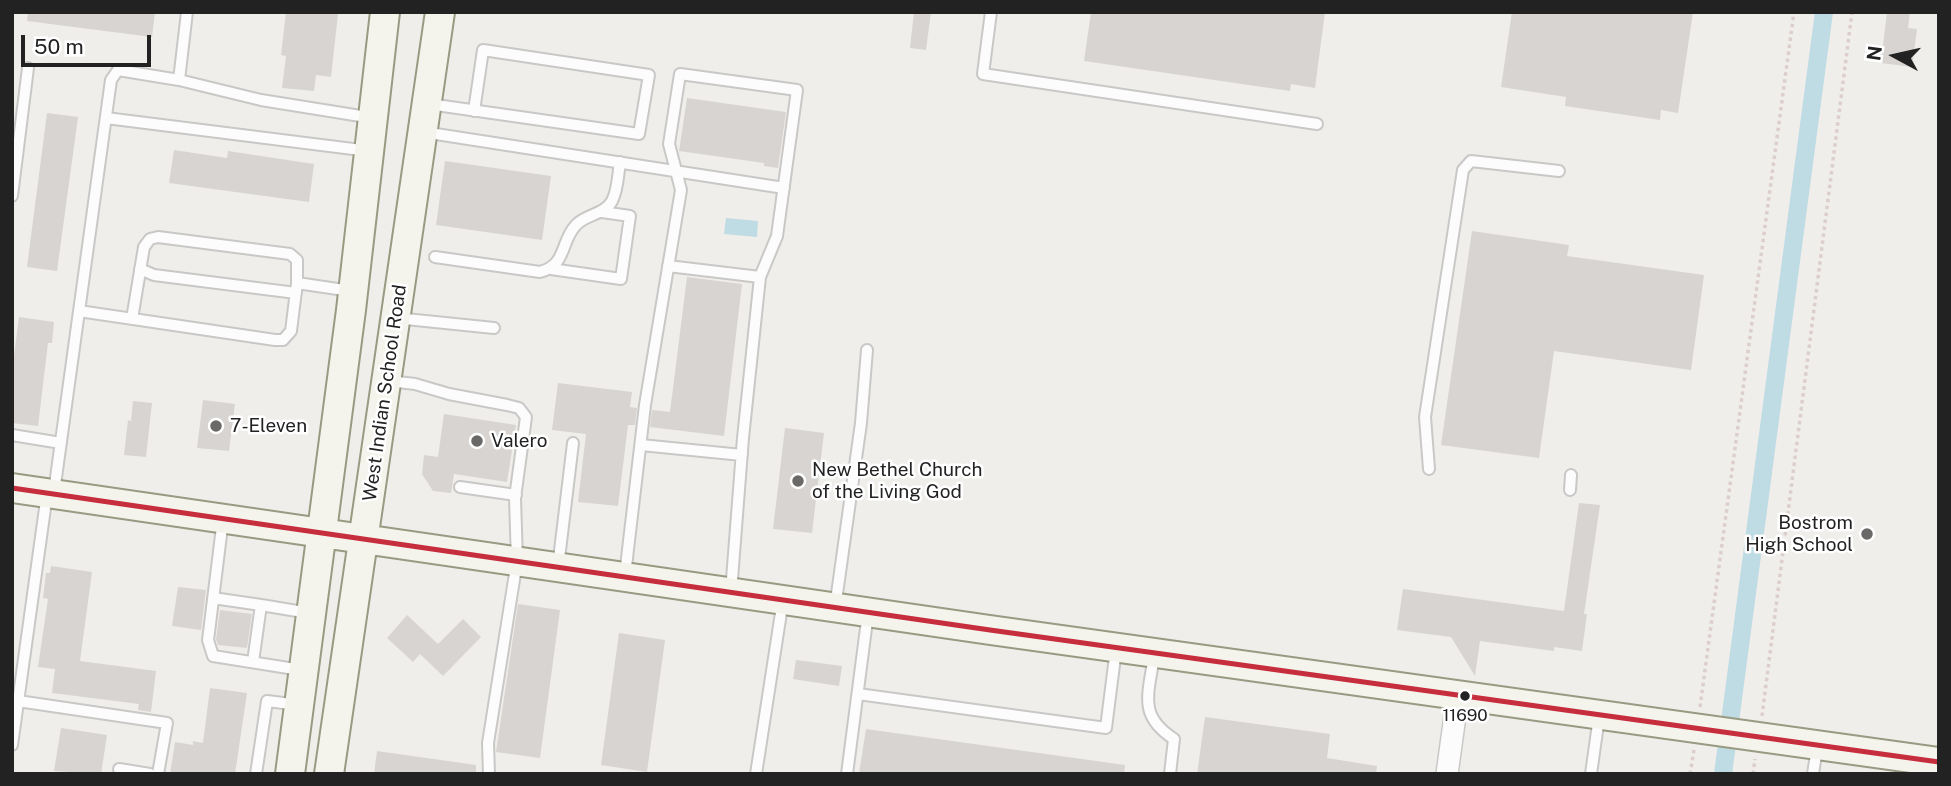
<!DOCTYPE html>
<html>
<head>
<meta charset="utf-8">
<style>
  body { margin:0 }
  #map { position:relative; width:1951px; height:786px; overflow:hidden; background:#f0eeeb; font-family:"Public Sans",sans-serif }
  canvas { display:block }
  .frame { position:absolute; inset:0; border:14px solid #222; pointer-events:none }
  .north { position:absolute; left:1860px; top:21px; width:70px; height:70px; -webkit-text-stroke:5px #fff; paint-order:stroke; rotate:278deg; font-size:19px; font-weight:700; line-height:28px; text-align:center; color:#222 }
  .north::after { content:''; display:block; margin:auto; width:24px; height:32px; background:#222; clip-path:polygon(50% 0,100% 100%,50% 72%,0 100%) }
  .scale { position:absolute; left:21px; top:35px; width:130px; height:32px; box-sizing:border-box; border:4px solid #222; border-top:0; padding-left:9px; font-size:21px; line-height:24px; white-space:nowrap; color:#222; -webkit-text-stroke:5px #fff; paint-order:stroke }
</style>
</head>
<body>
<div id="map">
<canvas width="1951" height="786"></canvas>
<div class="frame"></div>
<div class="north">N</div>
<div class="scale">50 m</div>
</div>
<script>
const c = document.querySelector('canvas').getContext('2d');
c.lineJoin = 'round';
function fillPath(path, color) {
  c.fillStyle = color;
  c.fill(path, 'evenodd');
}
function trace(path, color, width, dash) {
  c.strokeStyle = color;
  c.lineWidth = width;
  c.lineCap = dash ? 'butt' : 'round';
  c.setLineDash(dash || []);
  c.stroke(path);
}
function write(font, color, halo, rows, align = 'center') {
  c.font = font + ' "Public Sans",sans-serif';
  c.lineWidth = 5;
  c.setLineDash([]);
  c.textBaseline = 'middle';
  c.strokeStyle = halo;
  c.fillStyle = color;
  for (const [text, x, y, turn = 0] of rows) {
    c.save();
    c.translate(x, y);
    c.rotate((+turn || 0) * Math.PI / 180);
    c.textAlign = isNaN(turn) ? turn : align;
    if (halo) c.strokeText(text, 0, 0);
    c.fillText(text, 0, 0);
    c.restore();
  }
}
const water = new Path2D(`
  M726,218L758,221L757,237L724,234Z`);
const canal = new Path2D(`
  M1723,774L1824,12`);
const building = new Path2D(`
  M28,12H155L152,37L27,21Z
  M286,12L338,14L331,77L316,75L314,91L282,88L286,56L281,55Z
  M914,12H931L926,50L910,48Z
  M1091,12H1325L1315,88L1291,84L1290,91L1084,61Z
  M1512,12H1693L1678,113L1661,110L1660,120L1565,106L1566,97L1501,87Z
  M1887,12H1910L1908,28L1917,29L1912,67L1881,63Z
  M687,98L786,112L778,168L764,166V163L679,151Z
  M47,113L78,117L57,271L27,267Z
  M174,150L227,158L228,151L314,164L309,202L169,183Z
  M445,161L551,176L542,240L436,225Z
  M1472,231L1569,245L1567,256L1704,275L1691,370L1554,351L1539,458L1441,445Z
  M687,277L742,284L724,436L650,427L652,410L670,412Z
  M19,317L54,322L52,343H48L38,426L12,423V371Z
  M558,383L632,392L630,407L637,408L635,425H628L618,506L578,502L586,434L552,430Z
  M203,400L235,404L229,451L197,448Z
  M133,401L152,403L146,457L124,455L128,420L131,421Z
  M444,414L516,425L507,482L454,474L451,493L433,491L422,474L424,455L438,457Z
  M785,428L824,433L812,533L773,529Z
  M1579,503L1600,505L1584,614H1587L1582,651L1554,647V651L1480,641L1475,676L1451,637L1397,630L1403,589L1564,611Z
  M51,566L92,572L80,661L156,671L151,712L138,710L139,704L52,693L55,669L38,667L48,599L43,598L46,573H50Z
  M178,587L206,590L201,630L172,626Z
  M518,604L560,610L540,758L496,752Z
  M220,610L252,614L247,648L218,645L216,639Z
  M407,615L438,644L463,619L481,637L443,676L420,654L413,662L387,638Z
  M619,633L665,640L647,772L601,765Z
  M796,660L842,666L839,686L793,679Z
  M210,688L247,693L235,774H170L175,742L193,745V741L203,743Z
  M1205,717L1330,734L1327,758L1377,766L1376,774H1197Z
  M61,728L107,735L101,774L54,771Z
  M866,729L1125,765L1124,774H859Z
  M377,751L476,765V774H374Z`);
const path = new Path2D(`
  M1700,707L1794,12
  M1762,716L1852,12
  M1690,774L1694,750
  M1753,774L1755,759`);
const service = new Path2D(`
  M991,12L983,74L1317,124
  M179,80L261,100L373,118
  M429,104L639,134L649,75L483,50L474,111
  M106,118L369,151
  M423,132L784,188
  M12,196L28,68
  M435,257L540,272C567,265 560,242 576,225C586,214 604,215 612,201C618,190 618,174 620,162
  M668,266L760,277
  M140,269L154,275L296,293
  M551,269L621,279L630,216L602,212
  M297,283L351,291
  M79,311L275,340H283L291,331L297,283V260L290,254L158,237L150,239L144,247L132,319
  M396,318L494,328
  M389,381L415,384L449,394L507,405L519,408L526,417L515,498L517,561L488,743L489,774
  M12,435L61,443
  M641,445L742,455
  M1429,469L1425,417L1463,170L1471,161L1559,171
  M460,487L516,495
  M1570,490L1571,475
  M54,492L111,80L118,70L179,80L187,12
  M223,519L208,640L213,656L301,670
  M558,567L573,443
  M625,575L645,405L681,190L669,144L680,74L797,90L777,236L760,277L743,438L731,592
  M213,598L261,605
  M835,608L861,423L867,350
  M1154,655C1149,694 1137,715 1174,739L1170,774
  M253,662L261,605L309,613
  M858,694L1106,728L1116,649
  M18,701L167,723L158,774
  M12,745L47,494
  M119,769L150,774
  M256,774L267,701L299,705
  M756,774L783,600
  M847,774L868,613
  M1591,774L1599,717
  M1813,774L1817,748`);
const minor = new Path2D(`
  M1447,774L1458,694`);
const secondary = new Path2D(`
  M12,488L990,630L1939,762
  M290,774L351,310L385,12
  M329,774L440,12`);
const bus1 = new Path2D(`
  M12,488L990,630L1939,762`);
const markers = [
  [216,426,7,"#6a6968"],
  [477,441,7,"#6a6968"],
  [798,481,7,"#6a6968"],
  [1867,534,7,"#6a6968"],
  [1465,696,6,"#222"]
];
const busNames = [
  ["11690",1465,716]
];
const streetNames = [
  ["West Indian School Road",385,393,-82]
];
const poiNames = [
  ["7-Eleven",230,426],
  ["Valero",491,441],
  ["New Bethel Church",812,470],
  ["of the Living God",812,492],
  ["Bostrom",1853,523,"right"],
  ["High School",1853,545,"right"]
];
fillPath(water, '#bfdbe3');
trace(canal, '#bfdbe3', 18);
fillPath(building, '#d7d4d2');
trace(service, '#c9c8c7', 14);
trace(minor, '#c9c8c7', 24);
trace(secondary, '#999a82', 32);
trace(path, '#dccecd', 3.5, [3.5, 3.5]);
trace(service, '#fdfcfc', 10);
trace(minor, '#fdfcfc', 21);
trace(secondary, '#f4f4ed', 28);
trace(bus1, '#c62d3d', 5);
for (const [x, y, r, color] of markers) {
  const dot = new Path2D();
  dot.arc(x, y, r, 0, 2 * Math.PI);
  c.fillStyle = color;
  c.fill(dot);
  trace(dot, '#fff', 2.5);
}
write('17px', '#222', '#fff', busNames);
write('19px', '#222', '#fff', streetNames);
write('19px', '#222', '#fff', poiNames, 'left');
</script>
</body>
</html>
